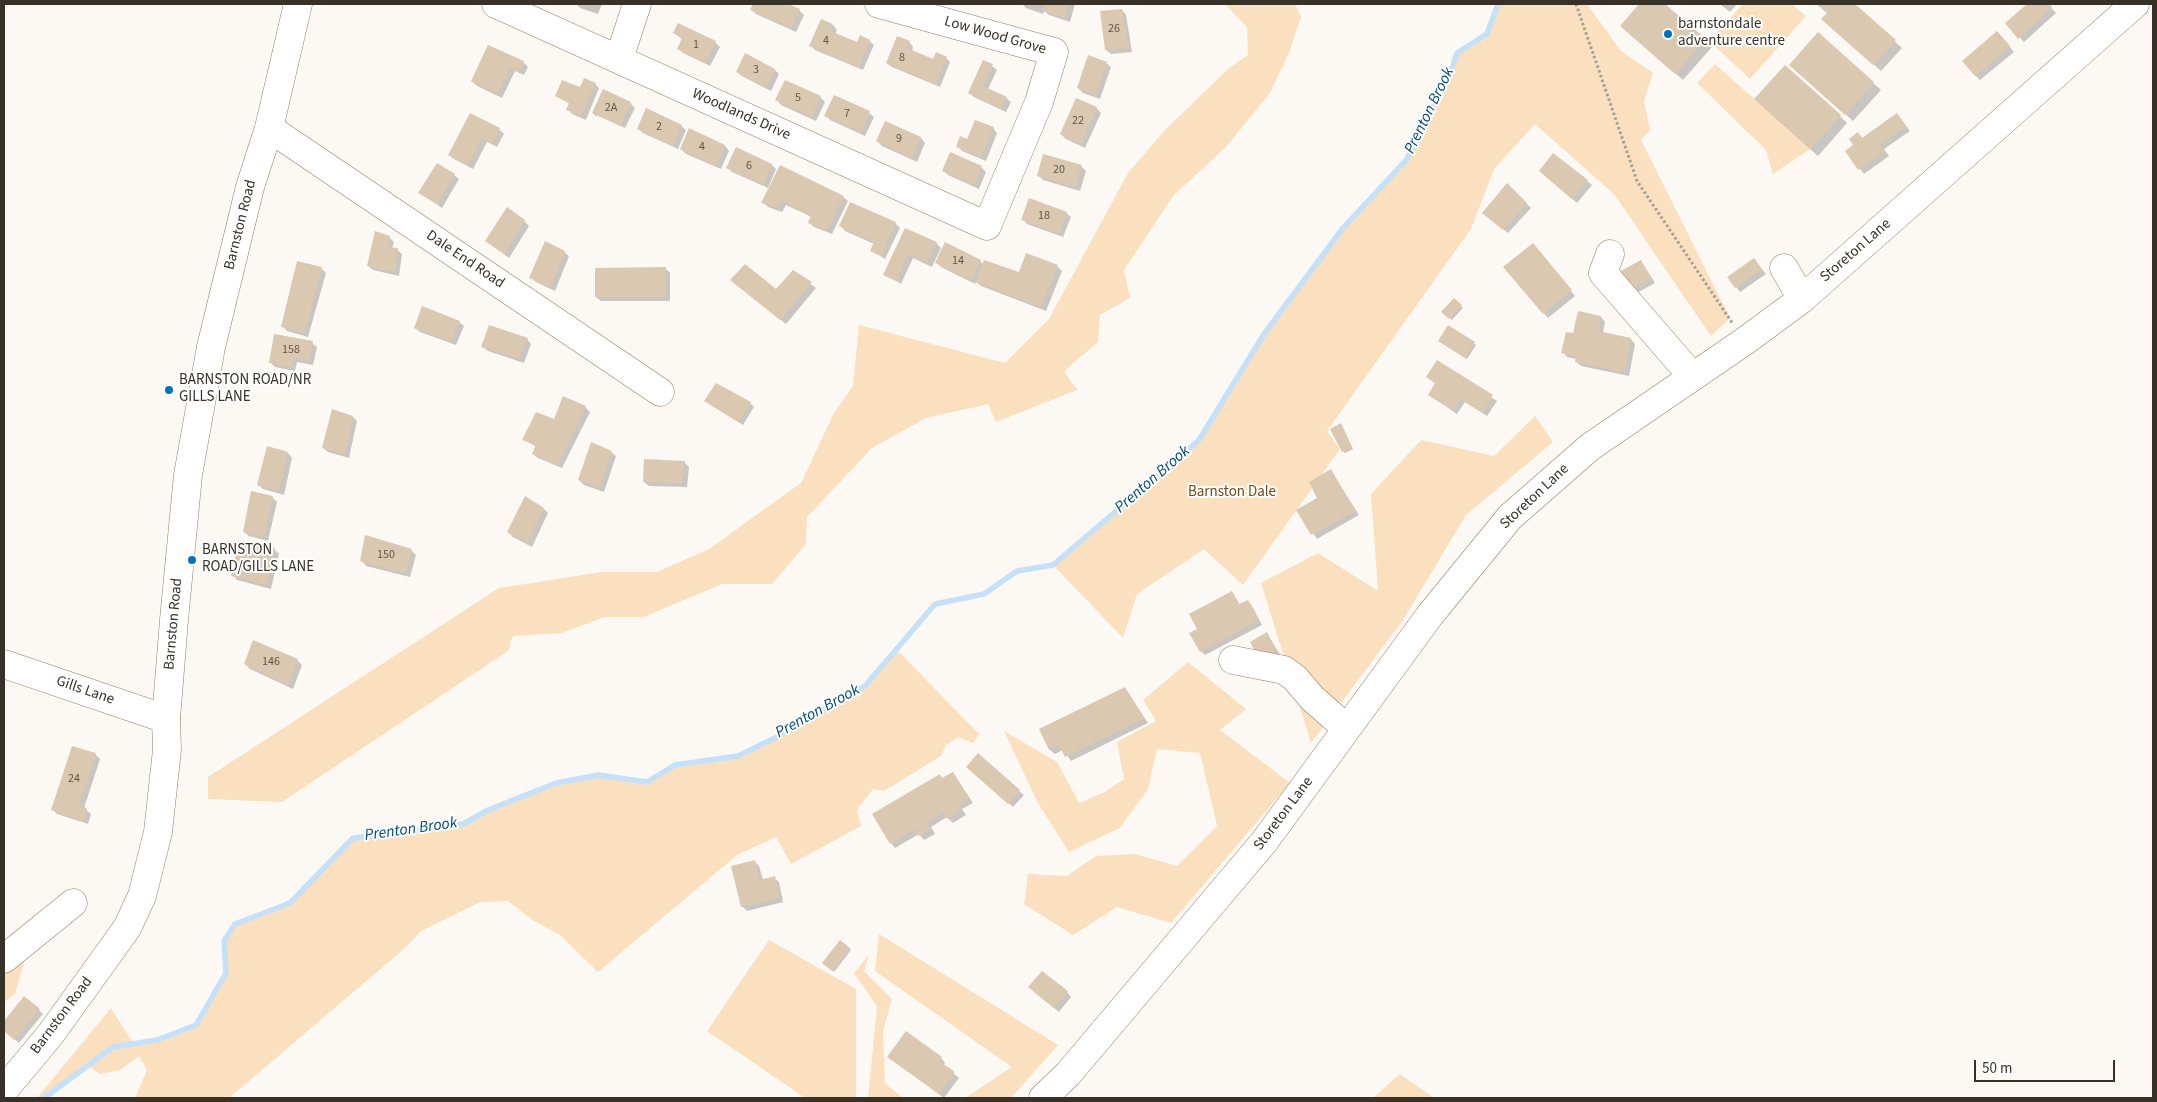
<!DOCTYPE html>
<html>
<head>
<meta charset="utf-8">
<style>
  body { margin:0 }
  #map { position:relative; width:2157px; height:1102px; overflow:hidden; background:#fcf8f3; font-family:"Source Sans 3",sans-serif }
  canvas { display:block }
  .frame { position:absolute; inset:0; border:5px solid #383127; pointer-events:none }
  .scale { position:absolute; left:1974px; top:1060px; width:141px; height:22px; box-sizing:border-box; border:2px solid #383127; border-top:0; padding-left:6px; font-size:15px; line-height:18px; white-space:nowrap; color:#383127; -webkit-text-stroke:4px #fff; paint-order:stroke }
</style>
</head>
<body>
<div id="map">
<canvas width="2157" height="1102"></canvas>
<div class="frame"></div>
<div class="scale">50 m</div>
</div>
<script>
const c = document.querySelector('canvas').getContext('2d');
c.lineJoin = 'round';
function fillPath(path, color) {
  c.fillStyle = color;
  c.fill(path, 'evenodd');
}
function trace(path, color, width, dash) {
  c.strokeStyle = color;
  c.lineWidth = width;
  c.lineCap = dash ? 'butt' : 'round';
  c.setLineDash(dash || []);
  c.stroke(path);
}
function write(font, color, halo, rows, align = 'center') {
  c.font = font + ' "Source Sans 3",sans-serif';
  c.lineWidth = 4;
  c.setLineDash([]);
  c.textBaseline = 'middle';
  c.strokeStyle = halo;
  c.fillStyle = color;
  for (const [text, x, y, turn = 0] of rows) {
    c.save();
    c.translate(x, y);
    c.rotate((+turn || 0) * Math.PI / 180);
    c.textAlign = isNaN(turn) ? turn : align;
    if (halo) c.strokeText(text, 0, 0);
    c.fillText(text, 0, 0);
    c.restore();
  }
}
const green = new Path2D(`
  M1225,4H1295L1301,17L1289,53L1270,93L1225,148L1173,196L1124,270L1130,298L1100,315L1098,342L1064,371L1077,390L996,422L988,404L926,418L872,448L807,517L806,544L772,584H722L644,617H605L561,633L513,636L508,651L282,802L208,799V777L499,588L602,572H657L709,549L801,483L834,413L853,386L859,325L1005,363L1049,319L1128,173L1165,130L1229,68L1248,55L1247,27Z
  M1498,4H1587L1621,51L1653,73L1644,101L1650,130L1641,140L1730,318L1711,336L1614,194L1535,124L1494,169L1471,229L1327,431L1340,449L1243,585L1204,549L1137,594L1123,638L1053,565L1199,440L1264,334L1343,228L1407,159L1450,74L1457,53L1487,34Z
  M1743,4H1792L1806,16L1750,79L1709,41Z
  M1715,64L1810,149L1773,174L1766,150L1697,83Z
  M1535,416L1553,442L1466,515L1403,620L1311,743L1261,583L1318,553L1378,591L1371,494L1421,440L1494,456Z
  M896,649L979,734L973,743L958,737L946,745L941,756L884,791L873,789L857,810L861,826L791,864L776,837L737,855L598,972L560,935L534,921L508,901L480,902L421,931L405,948L229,1098H135L147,1070L139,1056L120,1070L100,1074L88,1066L44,1098H37L111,1008L133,1043L157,1040L196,1024L226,973L224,941L235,924L290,903L353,838L463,824L488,810L556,783L599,775L647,782L675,765L738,756L779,736L865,686Z
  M1188,662L1246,709L1220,730L1290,783L1171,923L1117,907L1073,935L1024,904L1028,874L1067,876L1096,856L1135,854L1177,866L1217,826L1200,753L1157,749L1148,789L1120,828L1069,852L1038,803L1004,731L1057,762L1079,803L1105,792L1124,779L1117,742L1156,721L1143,700Z
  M879,934L1058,1045L1011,1098H965L1012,1067L875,971Z
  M31,937L15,994L4,1002V964Z
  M769,940L856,989V1098H805L707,1031Z
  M869,955L864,971L892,999L883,1031L885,1083L903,1098H868L877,1006L854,973Z
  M1400,1074L1434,1098H1373Z`);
const shadow = new Path2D(`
  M576,4H602L598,14L580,8Z
  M754,4H785L799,10L804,15L796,32L756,14L752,10Z
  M1022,4H1075L1070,22L1049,15L1044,11L1043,14L1026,8Z
  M1638,4H1664L1712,47L1683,80L1629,33L1640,5Z
  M1720,4H1737L1730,12Z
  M1817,4H1853L1902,48L1881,71L1830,26L1828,13Z
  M2029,4H2048L2056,13L2024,42L2007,24Z
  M1122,10L1126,15L1132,52L1111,54L1106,50Z
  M833,25L837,30L835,34L857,44L869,41L874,45L863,70L815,50L811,46Z
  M674,33L715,42L720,47L710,66L683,53L678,48L682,39Z
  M1818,34L1881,90L1853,121L1798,72Z
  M2002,38L2014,52L1980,80L1975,75Z
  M909,42L913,47L912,51L934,61L946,58L950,62L940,87L892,67L887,63Z
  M489,46L523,62L528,67L524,75L515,71L502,98L477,86L472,81Z
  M1106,63L1111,67L1100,99L1083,93L1078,88Z
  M992,66L997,70L988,89L1006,98L1011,102L1006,112L974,97L969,93Z
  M775,70L779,74L771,91L742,76L737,72Z
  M785,82L820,97L825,102L816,121L781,105L777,100Z
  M595,84L599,88L586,120L572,114L568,109L570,104L556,96Z
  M630,103L635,108L625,128L597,114V117L593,113Z
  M1763,107L1840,116L1847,123L1818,156Z
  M1096,108L1101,113L1085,148L1066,139L1061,134Z
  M869,113L874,117L865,136L830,120L826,115Z
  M471,114L500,130L504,134L497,147L487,142L473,169L454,159L449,155Z
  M1901,119L1910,131L1884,149L1889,156L1864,174L1847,152L1863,139Z
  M886,122L921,138L925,143L917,162L882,146L877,141Z
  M681,126L686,130L678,149L643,133L638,129Z
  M993,128L997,133L986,161L962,151L958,146Z
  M725,146L729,151L721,169L686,154L681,149Z
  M772,165L776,169L768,188L732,172L728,168Z
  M1081,166L1086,171L1080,191L1043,180L1038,175Z
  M781,167L843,197L848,201L832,234L814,227L810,223L812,217L786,205L782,212L768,207L763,202Z
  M981,167L986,172L979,189L948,175L944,171Z
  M454,175L459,179L442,208L420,193Z
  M1545,176L1587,181L1592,185L1577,203Z
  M1508,185L1531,208L1508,233L1488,217Z
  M1066,213L1071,217L1063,237L1027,224L1023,219Z
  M524,221L529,226L509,258L486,241Z
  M895,223L900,228L885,259L871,250L874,244L845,231L841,226Z
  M905,230L936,243L941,248L932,267L913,258L901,284L885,274Z
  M389,237L394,242L392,249L397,250L402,254L399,276L373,270L368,266Z
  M1537,249L1575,296L1548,318L1505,267Z
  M564,252L569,256L555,291L536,282L531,278Z
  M1754,260L1766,274L1740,292L1729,278Z
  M980,261L983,264L1020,274L1057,266L1062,271L1046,311L981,286L976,282L975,284L941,267L937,262Z
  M1641,261L1655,283L1633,295L1628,291Z
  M321,268L326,273L308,337L287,331L283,326Z
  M666,269L670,273V301H601L596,297Z
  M793,272L816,288L786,324L731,280L777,291Z
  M1454,300L1463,308L1452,320L1443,312Z
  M1601,317L1605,322L1603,333L1631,339L1635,344L1629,376L1581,366L1576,362L1577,359L1567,357L1563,352L1574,335Z
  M459,322L464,326L456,345L420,332L415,328Z
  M1449,327L1476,345L1467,359L1442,343Z
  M527,339L531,344L524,363L488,351L483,347Z
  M312,343L317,347L313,365L297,362L295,371L275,367L270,362Z
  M1437,362L1497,401L1487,416L1465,402L1457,414L1429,395L1436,384L1427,377Z
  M705,401L750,403L754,407L743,425Z
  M585,407L590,412L562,468L538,458L533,454L536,447L524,439L554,421Z
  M353,417L357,421L349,458L328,452L323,448Z
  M1342,427L1353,449L1345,453L1343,451Z
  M611,452L616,456L604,492L584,485L579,480Z
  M288,453L292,458L284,495L263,489L258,484Z
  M684,462L689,467L687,487L649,486L644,482Z
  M1331,471L1359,515L1317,539L1298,510L1319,498Z
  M272,497L277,502L268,541L249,536L244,532Z
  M544,509L548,513L532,547L513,537L508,532Z
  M240,542L275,550L279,554L271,589L237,580L233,575Z
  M411,550L416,555L410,577L366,566L362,561Z
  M1232,593L1240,605L1248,601L1252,606L1262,625L1205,655L1201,651L1198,630Z
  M1267,634L1281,656L1266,666Z
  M297,660L302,665L293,689L250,669L245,664Z
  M1125,688L1148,723L1071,761L1063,750L1055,754L1050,750L1040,730Z
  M73,747L96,755L100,759L84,808L91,814L88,824L57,814L52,809Z
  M972,772L1019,791L1024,795L1013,807Z
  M953,773L973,803L962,809L966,815L953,823L947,817L931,827L935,834L924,840L919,834L895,848L891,843L943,779Z
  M755,862L759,866L763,880L774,878L779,882L783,902L747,911L742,906Z
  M849,948L851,950L834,972L825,965Z
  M1034,992H1067L1071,997L1059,1012Z
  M25,998L43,1014L19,1043L4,1030V1023Z
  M889,1057L941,1058L945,1063L943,1065L959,1078L944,1098Z`);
const stream = new Path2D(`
  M44,1098L113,1047L157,1040L196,1025L226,973L224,941L235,924L290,903L353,838L463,824L488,810L556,783L599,775L647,782L675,765L738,756L779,736L865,686L935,604L984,594L1017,571L1053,565L1199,440L1264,334L1343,228L1407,159L1450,74L1457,53L1487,34L1498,4`);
const building = new Path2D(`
  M753,4H788L800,9L791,28L750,10Z
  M1045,4H1069L1065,18L1043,11Z
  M1639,4H1665L1706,39L1675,74L1620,26Z
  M1816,4H1855L1896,40L1873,65L1821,19L1827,13Z
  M2027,4H2049L2052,7L2018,39L2005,23Z
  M1122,9L1129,48L1105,50L1100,11Z
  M821,19L833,24L830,31L857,42L860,35L870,40L859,67L809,46Z
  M678,23L716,41L705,63L677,49L682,38L673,33Z
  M1997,31L2010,46L1975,76L1962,61Z
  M1818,32L1874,82L1845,115L1789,65Z
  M897,36L910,41L907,48L933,59L936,52L947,57L935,84L886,63Z
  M488,45L524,61L519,72L510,67L498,94L471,81Z
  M745,53L775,69L766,87L736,72Z
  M1088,55L1107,62L1096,95L1077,88Z
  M983,60L993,64L983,86L1007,97L1001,108L968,93Z
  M1785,65L1841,115L1810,149L1754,99Z
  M584,78L596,83L581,116L566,110L569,103L555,96L562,80L580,87Z
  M785,80L821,96L812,117L775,100Z
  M603,89L631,102L620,126L592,113Z
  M834,95L870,111L861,132L824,116Z
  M1076,98L1097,107L1081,144L1060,134Z
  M646,108L682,125L673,146L637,129Z
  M470,113L500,128L492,144L482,138L468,165L448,155Z
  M1897,113L1906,126L1880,144L1885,151L1858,170L1845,151L1853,145L1849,139L1858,132L1862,138Z
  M975,120L994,127L981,157L956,147L960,136L967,139Z
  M885,121L921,137L912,158L876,141Z
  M689,128L725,145L716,166L680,149Z
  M736,147L772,164L763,184L726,168Z
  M950,152L982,166L974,185L942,171Z
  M1553,153L1588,180L1572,199L1539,171Z
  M1043,154L1082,165L1075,187L1037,176Z
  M437,163L455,174L437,204L418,193Z
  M780,165L844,196L827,231L808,223L811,215L781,201L778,208L761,203Z
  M1507,183L1527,203L1503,230L1482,213Z
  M1029,198L1067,212L1059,233L1021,220Z
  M850,202L896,222L881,256L870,251L874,242L839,226Z
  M507,207L525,220L504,254L485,241Z
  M905,228L937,242L927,263L908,254L896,281L883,275Z
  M375,231L390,236L387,247L398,248L394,272L367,266Z
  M545,241L565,251L551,287L529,278Z
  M945,242L981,260L971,280L935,263Z
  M1533,243L1572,290L1543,314L1503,267Z
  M1026,253L1058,265L1041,307L975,282L984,260L1019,272Z
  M1754,258L1762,269L1735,288L1727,277Z
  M1641,260L1651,278L1627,292L1617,273Z
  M297,261L322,267L304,334L281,327Z
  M745,264L776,289L793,270L812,282L780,320L730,280Z
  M666,267V297H595V268Z
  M1454,298L1462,305L1449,319L1441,312Z
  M422,306L460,321L451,341L414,328Z
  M1578,311L1601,316L1598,331L1631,338L1624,372L1575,362L1576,356L1561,353L1566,332L1573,333Z
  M489,325L528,338L519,359L481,347Z
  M1448,325L1475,342L1465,358L1438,341Z
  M274,334L313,341L309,361L293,358L291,367L269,363Z
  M1437,360L1493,395L1483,413L1460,399L1452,410L1428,395L1435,383L1426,377Z
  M716,383L751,402L738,422L704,401Z
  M563,396L586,406L557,465L532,454L536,445L522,440L536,412L554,419Z
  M332,409L353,416L345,454L322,448Z
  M1341,423L1352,447L1342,452L1330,429Z
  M591,442L612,451L599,488L578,480Z
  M267,446L288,452L279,491L257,485Z
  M644,459L685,461L682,483L643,482Z
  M1331,469L1355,511L1311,535L1296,510L1317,498L1309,482Z
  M251,491L273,496L264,537L243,532Z
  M525,496L544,508L527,543L507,532Z
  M365,535L412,549L406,573L360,561Z
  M239,541L275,548L267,585L231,576Z
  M1232,591L1239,604L1248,600L1259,620L1200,652L1189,633L1197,629L1189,614Z
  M1267,632L1277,651L1260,662L1250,642Z
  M253,640L298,659L289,685L244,664Z
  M1125,687L1144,718L1065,757L1059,745L1049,750L1039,729Z
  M72,746L96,753L79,805L87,808L84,821L51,810Z
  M978,753L1020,790L1008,804L966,767Z
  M953,772L969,798L959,804L962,810L947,819L943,812L927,822L931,829L919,836L915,829L890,844L872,814L940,774L942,778Z
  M755,860L760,880L775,876L780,898L741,907L731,866Z
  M840,940L850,948L832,971L822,963Z
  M1042,971L1068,991L1054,1008L1028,987Z
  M24,996L40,1009L14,1040L4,1031V1021Z
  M906,1031L942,1057L939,1061L955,1072L939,1094L887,1057Z`);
const path = new Path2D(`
  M1576,4L1637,181L1733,324`);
const minor = new Path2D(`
  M496,4L987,226L1039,102L1054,52L879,4
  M619,59L637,4
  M269,128L660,392
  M1610,254L1603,273L1692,376
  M1784,268L1802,299
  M1233,660L1284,670L1295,678L1312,698L1337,720L1348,727
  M4,664L166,719
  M4,959L73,903
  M1043,1098L1068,1074L1264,842L1430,615L1510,517L1590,447L1745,341L1802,299L2135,4`);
const major = new Path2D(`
  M4,1090L50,1035L127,928L142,896L158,832L167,750L166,719L174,620L188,475L211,347L250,187L269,128L298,4`);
const markers = [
  [1668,34,5,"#0073bd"],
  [169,390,5,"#0073bd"],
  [192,560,5,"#0073bd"]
];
const numberNames = [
  ["26",1114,29],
  ["4",826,41],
  ["1",696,45],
  ["8",902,58],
  ["3",756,70],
  ["5",798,98],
  ["2A",611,108],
  ["7",847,114],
  ["22",1078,121],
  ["2",659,127],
  ["9",899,139],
  ["4",702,147],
  ["6",749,166],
  ["20",1059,170],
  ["18",1044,216],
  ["14",958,261],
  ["158",291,350],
  ["150",386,555],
  ["146",271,662],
  ["24",74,779]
];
const poiNames = [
  ["barnstondale",1678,25],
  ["adventure centre",1678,42],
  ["BARNSTON ROAD/NR",179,381],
  ["GILLS LANE",179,398],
  ["BARNSTON",202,551],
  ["ROAD/GILLS LANE",202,568]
];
const streetNames = [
  ["Low Wood Grove",995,36,16],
  ["Woodlands Drive",741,115,24],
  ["Barnston Road",241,225,-76],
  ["Storeton Lane",1856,251,-41],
  ["Dale End Road",465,260,34],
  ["Storeton Lane",1535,497,-43],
  ["Barnston Road",174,624,-85],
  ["Gills Lane",85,691,19],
  ["Storeton Lane",1284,814,-53],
  ["Barnston Road",62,1016,-53]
];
const parkNames = [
  ["Barnston Dale",1232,493]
];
const waterNames = [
  ["Prenton Brook",1430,111,-64],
  ["Prenton Brook",1153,480,-41],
  ["Prenton Brook",818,712,-29],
  ["Prenton Brook",411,830,-8]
];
fillPath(green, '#fae0bf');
fillPath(shadow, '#0003');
trace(stream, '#c5e0f9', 5.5);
fillPath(building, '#dbc8b0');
trace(minor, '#907e67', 29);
trace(major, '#907e67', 29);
trace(path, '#a39e97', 3, [2.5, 2.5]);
trace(minor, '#fff', 28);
trace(major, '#fff', 28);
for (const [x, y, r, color] of markers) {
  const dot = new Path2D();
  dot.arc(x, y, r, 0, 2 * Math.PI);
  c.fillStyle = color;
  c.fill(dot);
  trace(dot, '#fff', 2);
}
write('12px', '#615749', null, numberNames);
write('15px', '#383127', '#fff', poiNames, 'left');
write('15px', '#383127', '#fff', streetNames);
write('15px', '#6d4a12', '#fff', parkNames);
write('italic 16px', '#00487a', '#fff', waterNames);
</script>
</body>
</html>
